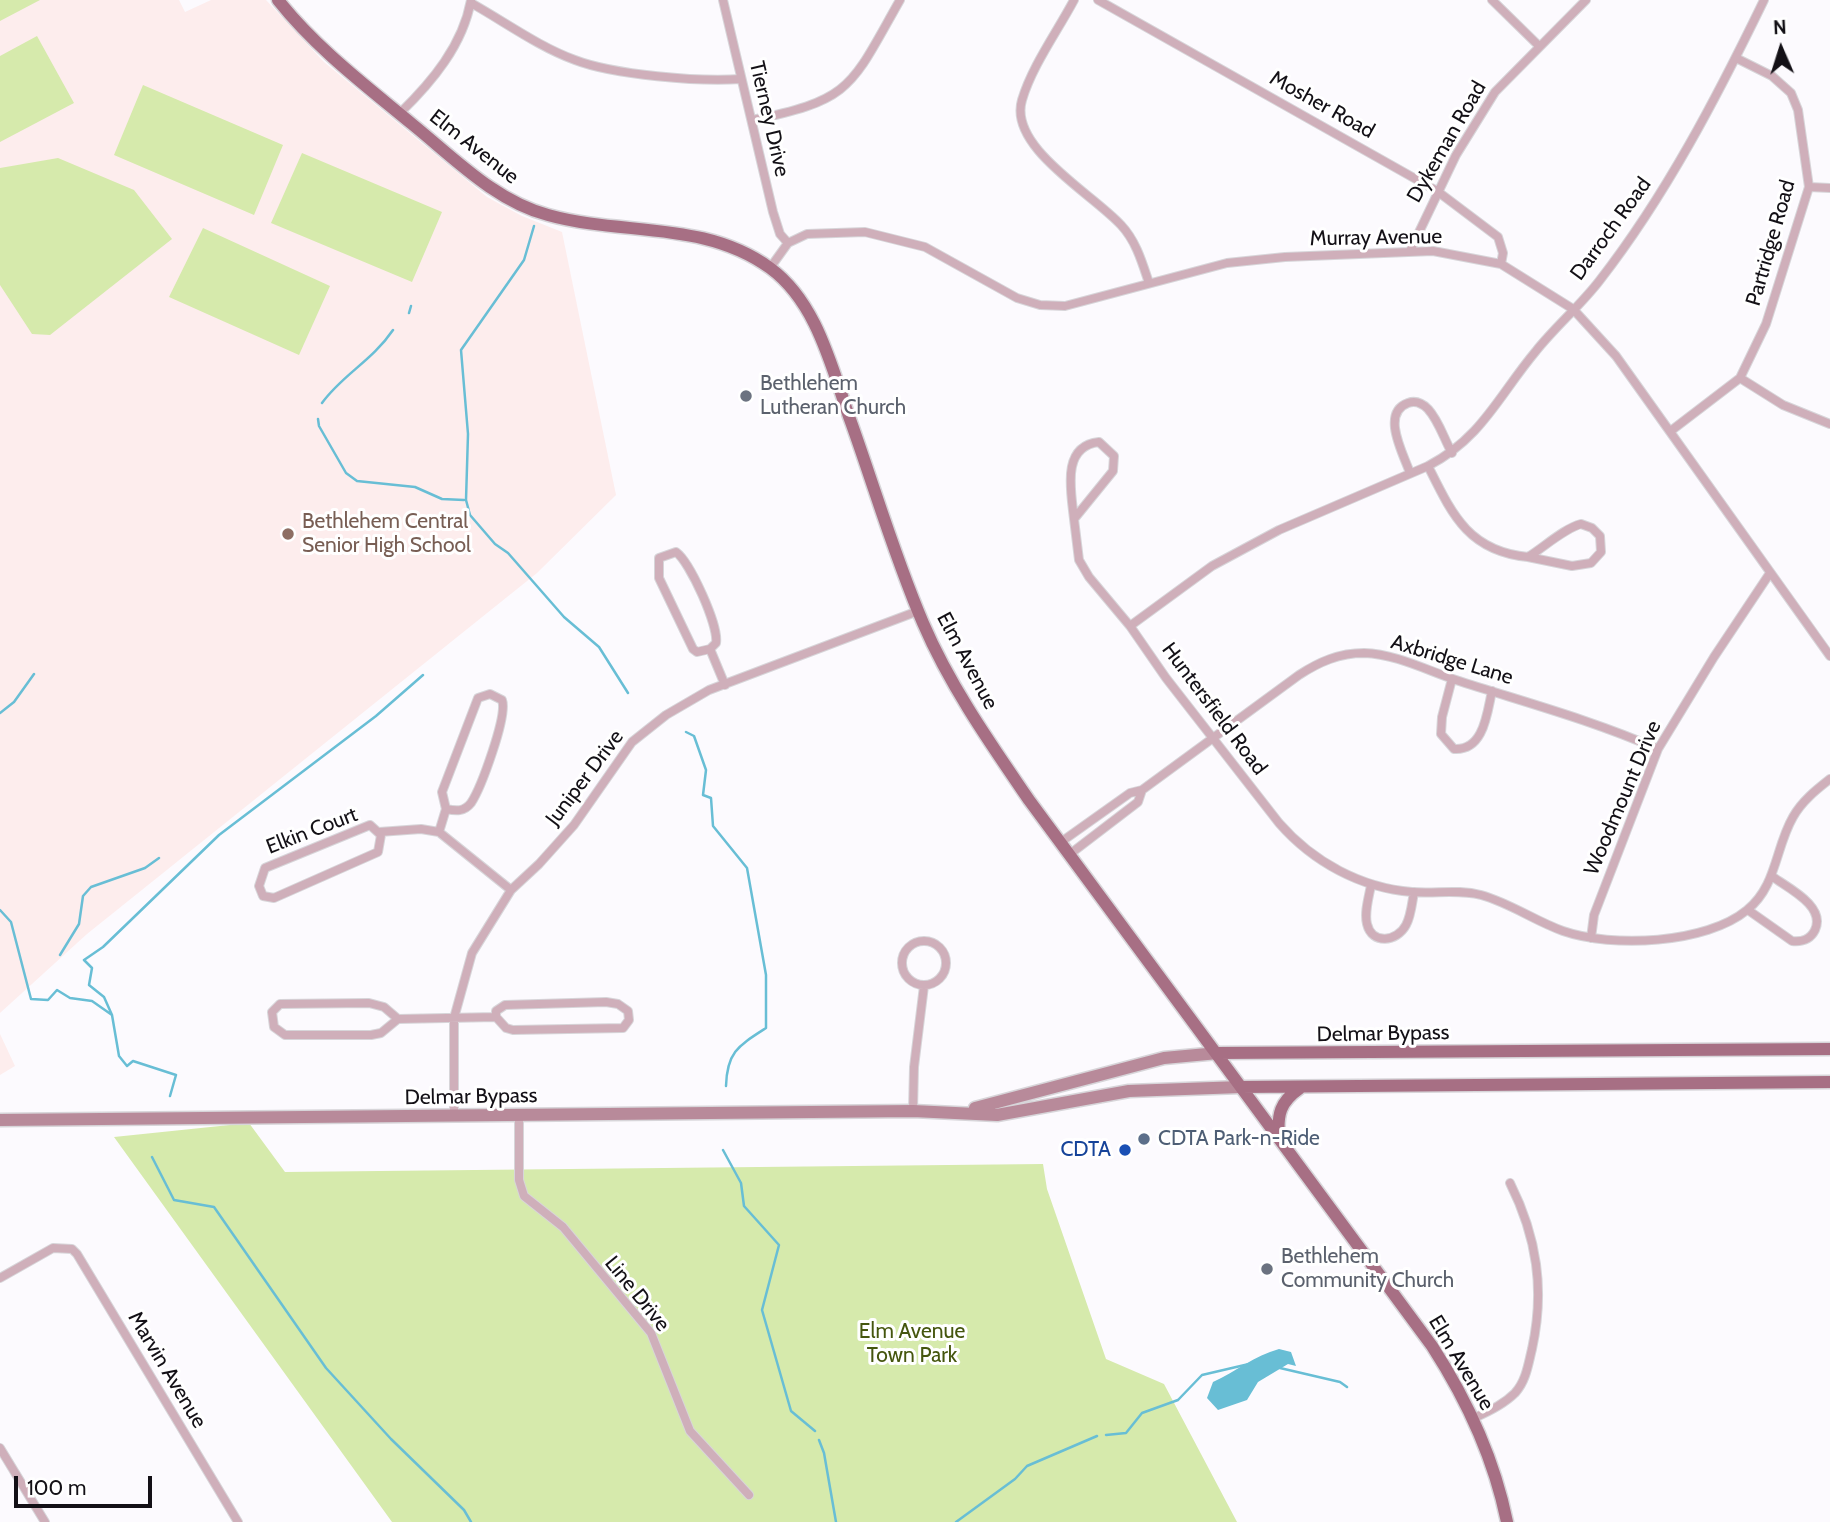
<!DOCTYPE html>
<html>
<head>
<meta charset="utf-8">
<style>
  body { margin:0 }
  #map { position:relative; width:1830px; height:1522px; overflow:hidden; background:#fcfafe; font-family:Cabin,sans-serif }
  canvas { display:block }
  .north { position:absolute; left:1746px; top:14px; width:70px; height:70px; -webkit-text-stroke:5px #fff; paint-order:stroke; rotate:357deg; font-size:19px; font-weight:700; line-height:28px; text-align:center; color:#131016 }
  .north::after { content:''; display:block; margin:auto; width:24px; height:32px; background:#131016; clip-path:polygon(50% 0,100% 100%,50% 72%,0 100%) }
  .scale { position:absolute; left:14px; top:1476px; width:138px; height:32px; box-sizing:border-box; border:4px solid #131016; border-top:0; padding-left:9px; font-size:21px; line-height:24px; white-space:nowrap; color:#131016; -webkit-text-stroke:5px #fff; paint-order:stroke }
</style>
</head>
<body>
<div id="map">
<canvas width="1830" height="1522"></canvas>
<div class="north">N</div>
<div class="scale">100 m</div>
</div>
<script>
const c = document.querySelector('canvas').getContext('2d');
c.lineJoin = 'round';
function fillPath(path, color) {
  c.fillStyle = color;
  c.fill(path, 'evenodd');
}
function trace(path, color, width, dash) {
  c.strokeStyle = color;
  c.lineWidth = width;
  c.lineCap = dash ? 'butt' : 'round';
  c.setLineDash(dash || []);
  c.stroke(path);
}
function write(font, color, halo, rows, align = 'center') {
  c.font = font + ' Cabin,sans-serif';
  c.lineWidth = 6;
  c.setLineDash([]);
  c.textBaseline = 'middle';
  c.strokeStyle = halo;
  c.fillStyle = color;
  for (const [text, x, y, turn = 0] of rows) {
    c.save();
    c.translate(x, y);
    c.rotate((+turn || 0) * Math.PI / 180);
    c.textAlign = isNaN(turn) ? turn : align;
    if (halo) c.strokeText(text, 0, 0);
    c.fillText(text, 0, 0);
    c.restore();
  }
}
const education = new Path2D(`
  M0,0H179L185,12L211,0H266L324,62L487,197L522,216L562,232L616,495L537,573L87,934L0,1013Z
  M0,1034L15,1066L0,1075Z`);
const green = new Path2D(`
  M0,0H40L0,21Z
  M37,36L74,103L0,142V56Z
  M143,85L283,145L254,215L114,155Z
  M302,153L442,212L412,282L271,223Z
  M58,158L134,190L172,239L50,335L32,334L0,285V168Z
  M203,228L330,286L299,355L169,297Z
  M249,1123L285,1172L1043,1164L1047,1189L1106,1359L1164,1384L1237,1522H392L114,1137Z`);
const water = new Path2D(`
  M1279,1349L1291,1352L1296,1366L1288,1364L1258,1382L1247,1400L1218,1410L1207,1398L1213,1382C1237,1371 1254,1356 1279,1349Z`);
const stream = new Path2D(`
  M534,226L524,260L461,350L468,434L466,500L470,515L495,544L508,553L564,617L599,647L628,693
  M409,313L411,306
  M322,403C342,375 372,361 393,330
  M318,419L319,426L346,473L357,481L415,487L442,499L464,500
  M0,713L14,702L34,674
  M686,732L694,736L706,770L703,795L711,798L713,826L747,868L766,975V1028C738,1046 727,1052 726,1086
  M0,910L11,922L31,999L48,1000L57,990L70,998L92,1001L112,1015L119,1056L127,1066L133,1061L176,1075L170,1096
  M60,955L79,924L83,896L91,887L145,868L159,858
  M112,1015L104,997L89,985L92,968L84,960L103,947L219,835L376,716L423,675
  M723,1150L741,1183L744,1206L779,1245L762,1310L791,1411L815,1431
  M152,1157L174,1200L214,1207L326,1368L391,1439L464,1510L471,1522
  M1280,1368L1340,1382L1347,1387
  M1106,1435L1126,1433L1142,1413L1178,1400L1202,1375L1249,1364
  M819,1440L824,1453L836,1522
  M956,1522L1015,1479L1027,1466L1097,1436`);
const street = new Path2D(`
  M723,0L773,212L780,234L788,243
  M1074,0C1057,32 1032,66 1022,100C1008,147 1093,194 1121,225C1136,241 1142,262 1149,283
  M1098,0L1437,191L1498,237L1503,253L1501,264
  M1492,0L1538,45
  M471,3C505,22 539,47 575,60C614,75 700,82 741,79
  M400,113C432,82 463,45 471,0
  M752,120C853,100 851,86 900,0
  M1809,187L1830,188
  M1410,251L1456,155L1495,92L1586,0
  M770,268L788,243L807,234L865,232L925,247L1017,298L1040,305L1065,306L1227,263L1285,257L1433,251L1501,264L1573,309L1616,356L1830,656
  M1740,378L1783,405L1830,424
  M1672,430L1740,378L1766,324L1809,187L1798,110L1791,93L1772,76L1736,58
  M1099,442L1114,456L1113,471L1074,519C1071,491 1061,446 1099,442Z
  M1428,466C1452,514 1468,551 1528,557
  M1410,473C1404,455 1380,413 1408,403C1416,400 1422,403 1428,409C1439,421 1444,439 1452,453
  M1074,519L1079,560L1089,577L1130,626L1166,678L1279,823C1313,862 1361,888 1412,892C1435,894 1458,889 1481,895C1510,903 1535,921 1563,931C1612,948 1706,944 1747,910C1777,886 1775,848 1793,817C1802,801 1816,790 1830,779
  M1581,524L1592,528L1600,536L1601,552L1591,563L1572,566L1528,557C1544,547 1565,528 1581,524Z
  M676,552C690,562 719,626 716,643L710,649L697,652L693,649L659,578V558Z
  M1130,626L1212,566L1279,530L1428,466C1482,438 1499,395 1536,351C1556,326 1581,305 1600,280C1666,195 1717,97 1764,0
  M710,649L725,685
  M1452,679L1442,717L1441,734L1454,749C1484,751 1487,713 1492,691
  M490,694L502,700C508,715 481,788 471,803C464,812 456,811 446,809L442,792L478,698Z
  M370,825L381,835L378,852L274,898L263,896L259,886L265,868Z
  M379,832L421,829L439,832L511,890
  M439,832L446,809
  M1061,842L1130,793L1142,790L1299,675C1319,662 1339,653 1364,653C1396,654 1426,670 1456,680C1524,702 1592,720 1658,749
  M1070,854L1138,802L1142,790
  M1371,885C1369,897 1364,912 1367,924C1372,945 1397,942 1406,925C1411,916 1412,903 1414,892
  M1748,910L1792,941C1802,942 1810,940 1815,930C1826,906 1788,888 1773,877
  M1591,938L1594,915L1658,749L1714,657L1770,573
  M902 963a22 22 0 1 1 44 0a22 22 0 1 1-44 0Z
  M606,1002L618,1004L628,1011L629,1020L623,1028L513,1030L506,1028L496,1017V1011L505,1005Z
  M369,1003L384,1007L398,1019L381,1033L371,1035H285L274,1027L272,1012L280,1004Z
  M398,1019L496,1017
  M913,1111L914,1067L924,986
  M519,1115V1180L524,1196L563,1227L651,1333L690,1431L749,1495
  M454,1116V1018L472,953L511,890L539,864L574,825L632,742L666,715L709,690L918,611
  M0,1278L53,1248L72,1249L77,1254L238,1522
  M1474,1418C1488,1412 1504,1404 1515,1393C1526,1381 1528,1365 1532,1349C1545,1290 1537,1237 1510,1183
  M0,1448L45,1522`);
const secondary = new Path2D(`
  M975,1108L1164,1058L1218,1053
  M0,1120L913,1111L997,1115L1129,1091L1241,1087`);
const primary = new Path2D(`
  M278,0C316,48 365,85 412,124C454,158 495,201 548,215C623,236 704,220 770,268C818,303 832,370 851,422C875,489 895,558 923,623C950,686 990,743 1029,800L1432,1346C1467,1400 1494,1458 1507,1522
  M1218,1053L1830,1049
  M1241,1087L1830,1082
  M1279,1138C1277,1114 1280,1102 1300,1088`);
const markers = [
  [746,396,7,"#6b7280"],
  [288,534,7,"#8d6e63"],
  [1144,1139,7,"#5c6f8a"],
  [1125,1150,7,"#1a4fb4"],
  [1267,1269,7,"#6b7280"]
];
const streetNames = [
  ["Mosher Road",1322,105,29],
  ["Tierney Drive",769,119,77],
  ["Dykeman Road",1447,142,-60],
  ["Elm Avenue",474,147,38],
  ["Darroch Road",1611,229,-54],
  ["Murray Avenue",1376,238,-1],
  ["Partridge Road",1771,243,-74],
  ["Axbridge Lane",1452,660,17],
  ["Elm Avenue",967,661,62],
  ["Huntersfield Road",1214,709,53],
  ["Juniper Drive",585,778,-53],
  ["Woodmount Drive",1623,798,-67],
  ["Elkin Court",312,831,-21],
  ["Delmar Bypass",1383,1034,-1],
  ["Delmar Bypass",471,1097,-1],
  ["Line Drive",637,1294,51],
  ["Elm Avenue",1461,1363,59],
  ["Marvin Avenue",167,1370,59]
];
const worshipNames = [
  ["Bethlehem",760,384],
  ["Lutheran Church",760,408],
  ["Bethlehem",1281,1257],
  ["Community Church",1281,1281]
];
const educationNames = [
  ["Bethlehem Central",302,522],
  ["Senior High School",302,546]
];
const serviceNames = [
  ["CDTA Park-n-Ride",1158,1139]
];
const transitNames = [
  ["CDTA",1111,1150]
];
const parkNames = [
  ["Elm Avenue",912,1332],
  ["Town Park",912,1356]
];
fillPath(education, '#fdeded');
fillPath(green, '#d6eaac');
fillPath(water, '#68bed5');
trace(stream, '#68bed5', 2.5);
trace(street, '#d7d5d9', 10);
trace(secondary, '#d7d5d9', 15);
trace(primary, '#d7d5d9', 15);
trace(street, '#cfafba', 8);
trace(secondary, '#b88a9a', 12);
trace(primary, '#a76f84', 12);
for (const [x, y, r, color] of markers) {
  const dot = new Path2D();
  dot.arc(x, y, r, 0, 2 * Math.PI);
  c.fillStyle = color;
  c.fill(dot);
  trace(dot, '#fff', 2.5);
}
write('21px', '#131016', '#fff', streetNames);
write('21px', '#5b616d', '#fff', worshipNames, 'left');
write('21px', '#785e54', '#fff', educationNames, 'left');
write('21px', '#4e5e75', '#fff', serviceNames, 'left');
write('21px', '#164399', '#fff', transitNames, 'right');
write('21px', '#45560e', '#fff', parkNames);
</script>
</body>
</html>
